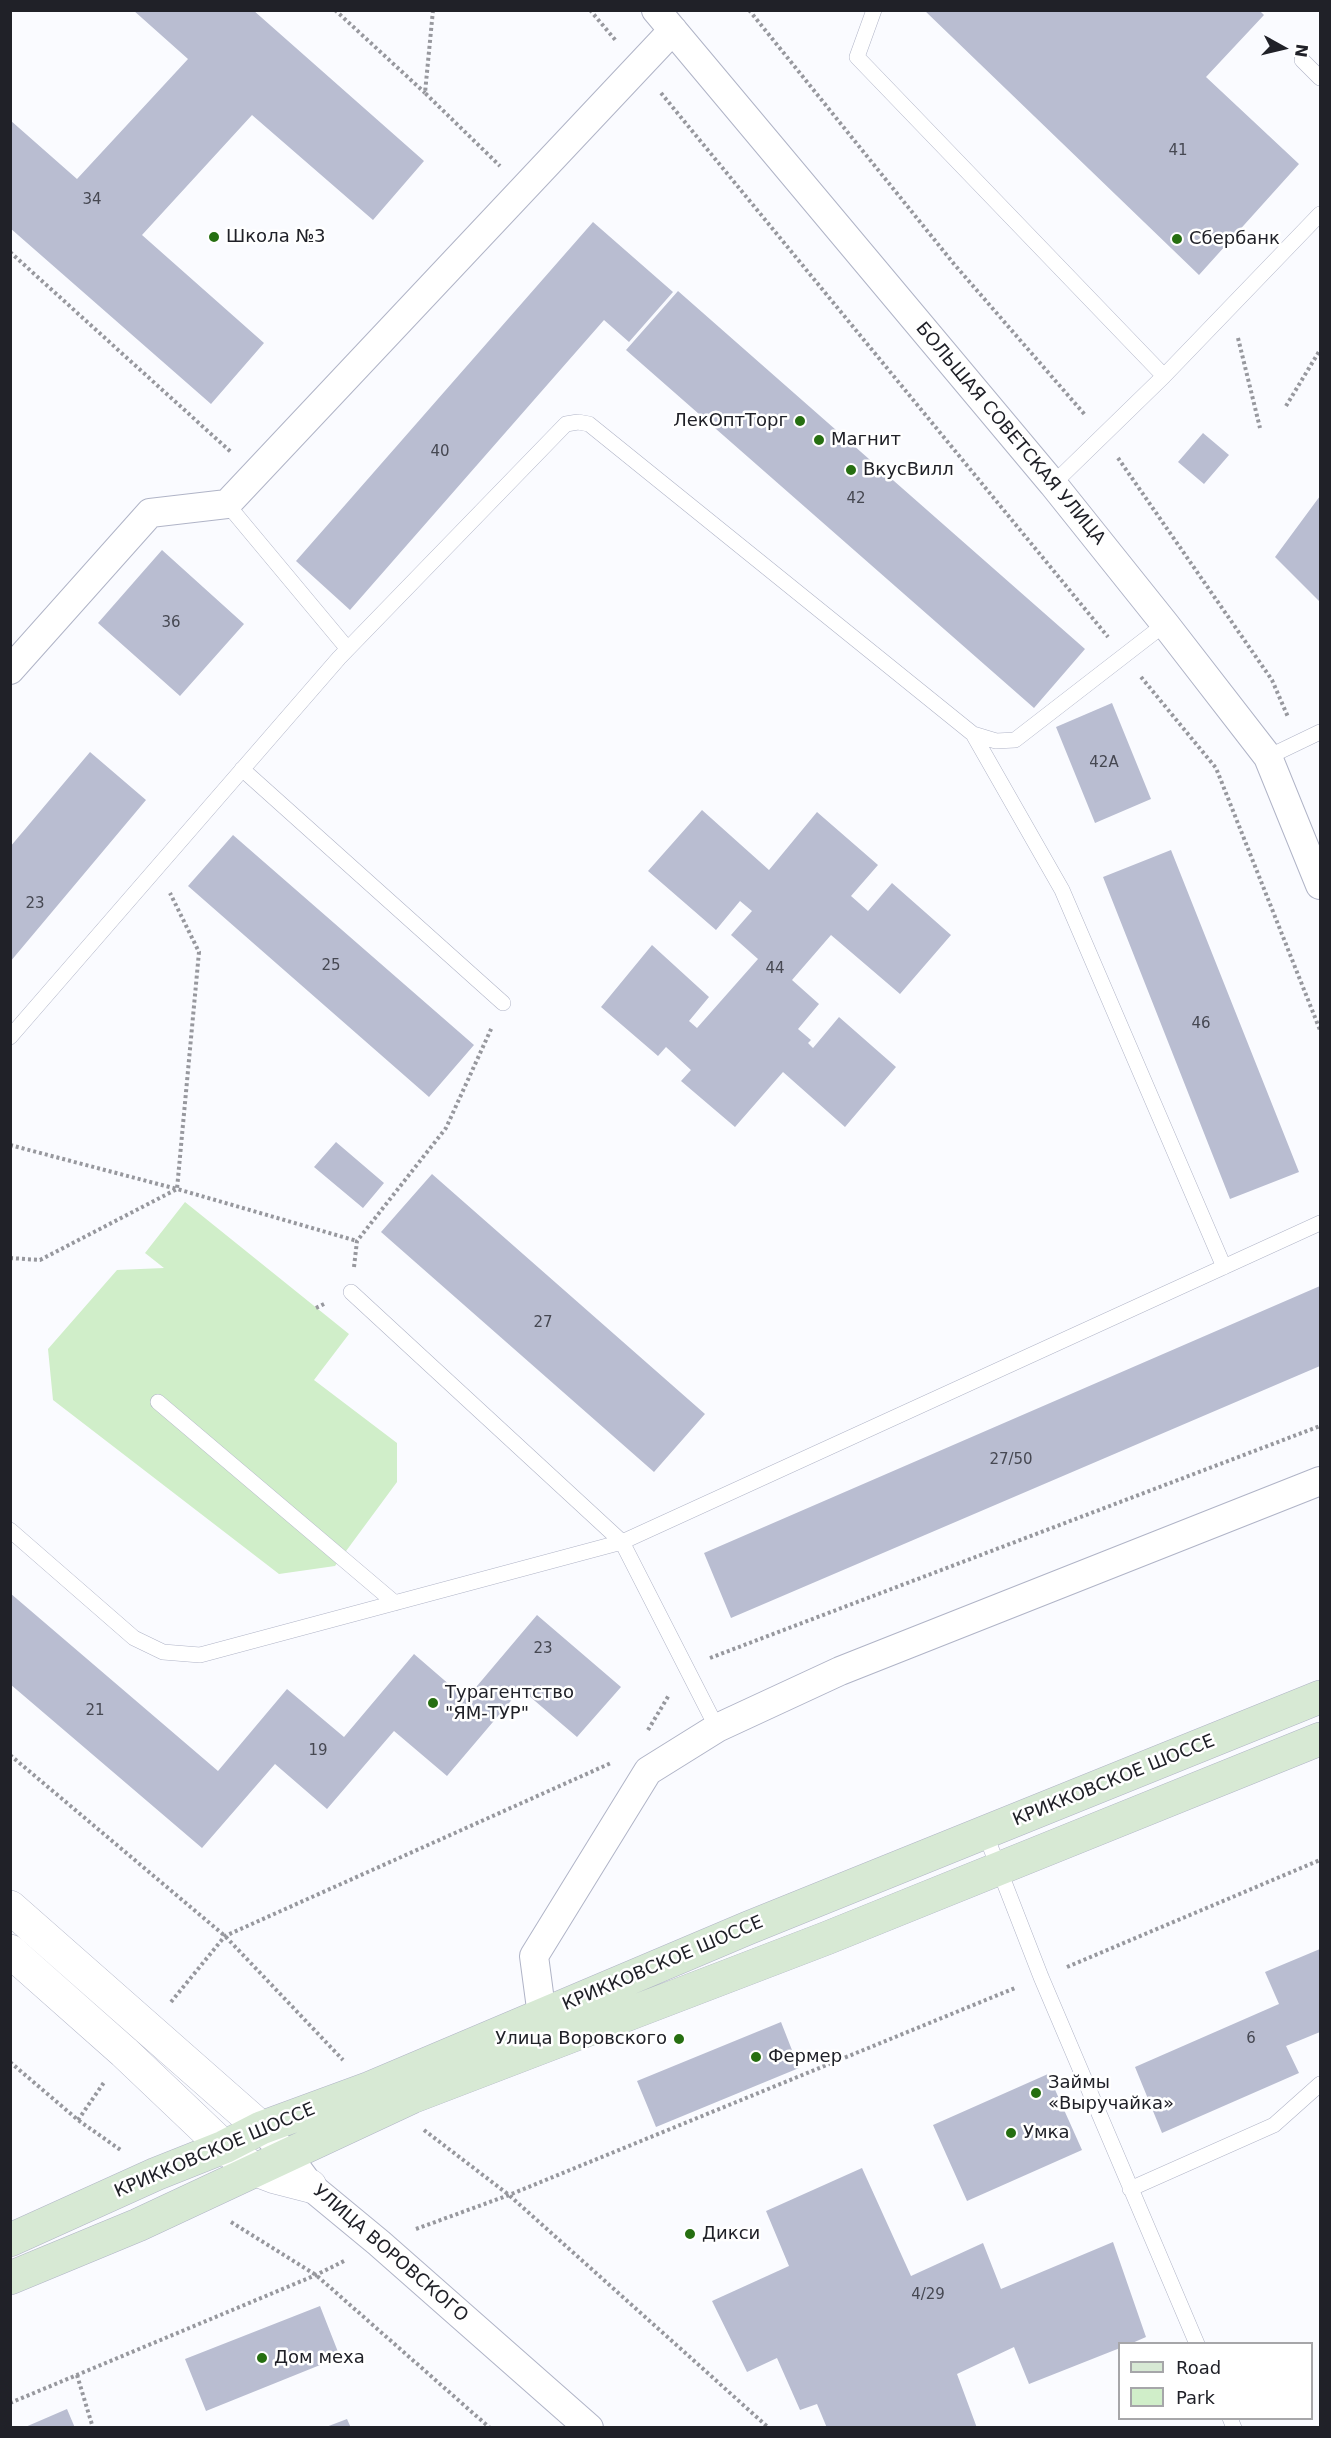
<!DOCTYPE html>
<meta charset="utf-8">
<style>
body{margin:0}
#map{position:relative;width:1331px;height:2438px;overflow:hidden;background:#fafbff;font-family:"DejaVu Sans",sans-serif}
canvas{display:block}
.frame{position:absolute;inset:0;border:12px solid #202128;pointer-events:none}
.legend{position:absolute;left:1118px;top:2342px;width:195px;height:78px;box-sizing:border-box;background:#fff;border:2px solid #a6a6a9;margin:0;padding:8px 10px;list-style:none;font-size:18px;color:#202128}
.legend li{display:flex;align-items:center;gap:12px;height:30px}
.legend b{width:30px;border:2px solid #a6a6a9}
.north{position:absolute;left:1253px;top:18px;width:60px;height:60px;-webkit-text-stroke:4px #fff;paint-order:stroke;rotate:98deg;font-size:16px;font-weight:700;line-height:24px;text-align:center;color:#202128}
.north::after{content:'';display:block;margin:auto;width:21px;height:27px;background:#202128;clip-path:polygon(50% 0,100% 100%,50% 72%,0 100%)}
</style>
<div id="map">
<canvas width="1331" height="2438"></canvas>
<div class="frame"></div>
<ul class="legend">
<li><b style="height:8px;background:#d7e9d4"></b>Road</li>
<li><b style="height:16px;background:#d0eec9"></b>Park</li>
</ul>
<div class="north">N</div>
</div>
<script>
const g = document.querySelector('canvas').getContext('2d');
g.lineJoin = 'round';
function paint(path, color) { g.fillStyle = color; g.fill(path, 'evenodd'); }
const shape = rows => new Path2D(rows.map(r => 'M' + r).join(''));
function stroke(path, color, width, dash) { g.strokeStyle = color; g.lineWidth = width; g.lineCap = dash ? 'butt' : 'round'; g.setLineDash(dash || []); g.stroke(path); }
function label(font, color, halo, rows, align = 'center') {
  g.font = font + ' "DejaVu Sans",sans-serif'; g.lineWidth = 5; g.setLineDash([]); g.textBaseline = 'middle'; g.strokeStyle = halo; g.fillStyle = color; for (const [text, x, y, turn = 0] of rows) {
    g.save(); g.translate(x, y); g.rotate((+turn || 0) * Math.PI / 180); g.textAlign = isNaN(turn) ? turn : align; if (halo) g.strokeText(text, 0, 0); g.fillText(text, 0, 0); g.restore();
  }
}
const green = shape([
 [185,1202,349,1334,314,1380,397,1443,397,1482,335,1566,279,1574,53,1400,48,1349,117,1270,164,1268,145,1253]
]);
const building = shape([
 [133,10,253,10,424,161,373,220,252,115,142,235,264,343,211,404,10,228,10,120,77,179,188,59],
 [924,10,1259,10,1264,15,1206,77,1299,164,1199,275],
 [593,222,673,292,629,342,604,320,350,610,296,561],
 [678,291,1085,649,1034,708,626,350],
 [1203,433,1229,455,1204,484,1178,462],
 [1320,496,1320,602,1275,557],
 [162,550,244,624,180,696,98,623],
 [1112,703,1151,799,1095,823,1056,727],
 [90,752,146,800,10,962,10,847],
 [702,810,769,870,817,812,878,865,851,896,868,911,892,883,951,935,900,994,831,935,792,980,819,1004,798,1029,811,1040,808,1043,813,1048,839,1017,896,1067,845,1127,783,1072,735,1127,681,1081,691,1070,666,1047,658,1056,601,1007,652,945,709,997,689,1021,697,1028,758,959,731,935,752,911,740,901,716,930,648,871],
 [233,835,474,1045,429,1097,188,886],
 [1171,850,1299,1172,1230,1199,1103,877],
 [336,1142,384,1183,363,1208,314,1167],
 [432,1174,705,1414,654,1472,381,1232],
 [1320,1286,1320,1366,731,1618,704,1553],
 [10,1593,218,1771,287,1689,344,1737,414,1654,466,1699,537,1615,621,1687,577,1737,521,1689,447,1776,394,1731,327,1809,275,1764,202,1848,10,1684],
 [1320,1949,1320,2032,1286,2046,1299,2073,1162,2133,1135,2067,1279,2004,1265,1972],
 [781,2022,799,2068,656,2127,637,2081],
 [1048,2074,1082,2150,967,2201,933,2125],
 [862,2168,911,2276,983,2243,1001,2289,1113,2242,1146,2337,1130,2344,1120,2344,1120,2348,1029,2384,1014,2347,957,2374,977,2428,827,2428,817,2404,800,2410,777,2358,747,2372,712,2301,789,2266,766,2211],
 [320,2306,340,2357,206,2411,185,2359],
 [67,2409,75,2428,23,2428],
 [347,2419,351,2428,326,2428,326,2427]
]);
const path = shape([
 [335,10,425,93],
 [433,10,425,93,500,166],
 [590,10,617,42],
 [749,10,954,264,1086,416],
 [661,93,1108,637],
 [10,252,232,453],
 [1238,338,1260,428],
 [1286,406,1320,350],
 [1118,458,1272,680,1288,717],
 [1141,677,1216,768,1320,1030],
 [10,1145,177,1189,199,952,170,893],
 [10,1258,40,1260,177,1189,357,1241],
 [354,1267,357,1241,446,1128,492,1027],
 [316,1308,326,1303],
 [710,1658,1320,1426],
 [648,1730,669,1695],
 [10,1755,225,1936,343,2060],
 [1067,1967,1320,1860],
 [171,2002,225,1936,611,1763],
 [10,2062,78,2120,122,2151],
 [78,2120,105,2081],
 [424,2130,509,2195,769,2428],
 [231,2222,316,2275,490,2428],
 [416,2229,509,2195,1015,1988],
 [77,2375,93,2428],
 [10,2403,316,2275,346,2260]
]);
const service = shape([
 [874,10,857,57,1164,376],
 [1302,60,1320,78],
 [1053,484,1164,376,1320,214],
 [227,504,347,648],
 [973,734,1062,890,1224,1267],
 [1268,757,1320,732],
 [242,769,503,1003],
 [10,1037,339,658,566,424,578,422,589,424,973,734,996,741,1015,740,1165,624],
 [351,1292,622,1542,1320,1223],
 [158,1402,395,1603],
 [10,1530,134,1638,163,1652,200,1655,622,1542,717,1728],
 [985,1833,1041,1977,1197,2344],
 [1130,2189,1274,2125,1320,2084],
 [1230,2418,1234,2428]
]);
const minor = shape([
 [656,10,1053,484,1165,624,1268,757,1320,885],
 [10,670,150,513,227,504,673,30],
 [542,2016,534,1956,648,1771,717,1728,840,1671,1320,1481],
 [261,2128,287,2155,310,2186,379,2243,589,2428]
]);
const tertiary = shape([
 [10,1907,261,2128],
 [10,1951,124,2052,224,2147,254,2169,275,2177,310,2186]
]);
const secondary = shape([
 [10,2240,156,2174,224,2147,261,2128,370,2088,748,1928,1320,1697],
 [10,2278,138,2225,412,2097,827,1938,1320,1739]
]);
const markers = [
 [214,237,6,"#266f11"],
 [1177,239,6,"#266f11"],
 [800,421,6,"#266f11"],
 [819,440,6,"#266f11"],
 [851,470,6,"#266f11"],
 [433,1703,6,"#266f11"],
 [679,2039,6,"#266f11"],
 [756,2057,6,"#266f11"],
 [1036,2093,6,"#266f11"],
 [1011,2133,6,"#266f11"],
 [690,2234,6,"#266f11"],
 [262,2358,6,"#266f11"]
];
const numberNames = [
 ["41",1178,151],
 ["34",92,200],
 ["40",440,452],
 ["42",856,499],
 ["36",171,623],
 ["42А",1104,763],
 ["23",35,904],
 ["25",331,966],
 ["44",775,969],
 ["46",1201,1024],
 ["27",543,1323],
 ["27/50",1011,1460],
 ["23",543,1649],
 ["21",95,1711],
 ["19",318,1751],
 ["6",1251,2039],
 ["4/29",928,2295]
];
const poiNames = [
 ["Школа №3",226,237],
 ["Сбербанк",1189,239],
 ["ЛекОптТорг",788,421,"right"],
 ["Магнит",831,440],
 ["ВкусВилл",863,470],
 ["Турагентство",445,1693],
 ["\"ЯМ-ТУР\"",445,1714],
 ["Улица Воровского",667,2039,"right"],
 ["Фермер",768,2057],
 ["Займы",1048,2083],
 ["«Выручайка»",1048,2104],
 ["Умка",1023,2133],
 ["Дикси",702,2234],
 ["Дом меха",274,2358]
];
const streetNames = [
 ["БОЛЬШАЯ СОВЕТСКАЯ УЛИЦА",1010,434,50],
 ["КРИККОВСКОЕ ШОССЕ",1114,1781,-22],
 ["КРИККОВСКОЕ ШОССЕ",663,1964,-23],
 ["КРИККОВСКОЕ ШОССЕ",215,2151,-23],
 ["УЛИЦА ВОРОВСКОГО",390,2254,41]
];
paint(green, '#d0eec9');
paint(building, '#b9bdd1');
stroke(service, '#b0b4c7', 16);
stroke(minor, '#b0b4c7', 30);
stroke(tertiary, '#b0b4c7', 34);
stroke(secondary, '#b0b4c7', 34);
stroke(path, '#97989e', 4, [3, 3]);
stroke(service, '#fff', 15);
stroke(minor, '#fff', 28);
stroke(tertiary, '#fff', 33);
stroke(secondary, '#d7e9d4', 33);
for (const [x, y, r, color] of markers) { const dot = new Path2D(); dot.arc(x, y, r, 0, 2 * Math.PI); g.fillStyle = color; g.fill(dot); stroke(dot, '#fff', 2); }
label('15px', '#464852', null, numberNames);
label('18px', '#202128', '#fff', poiNames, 'left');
label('18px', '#202128', '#fff', streetNames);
</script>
